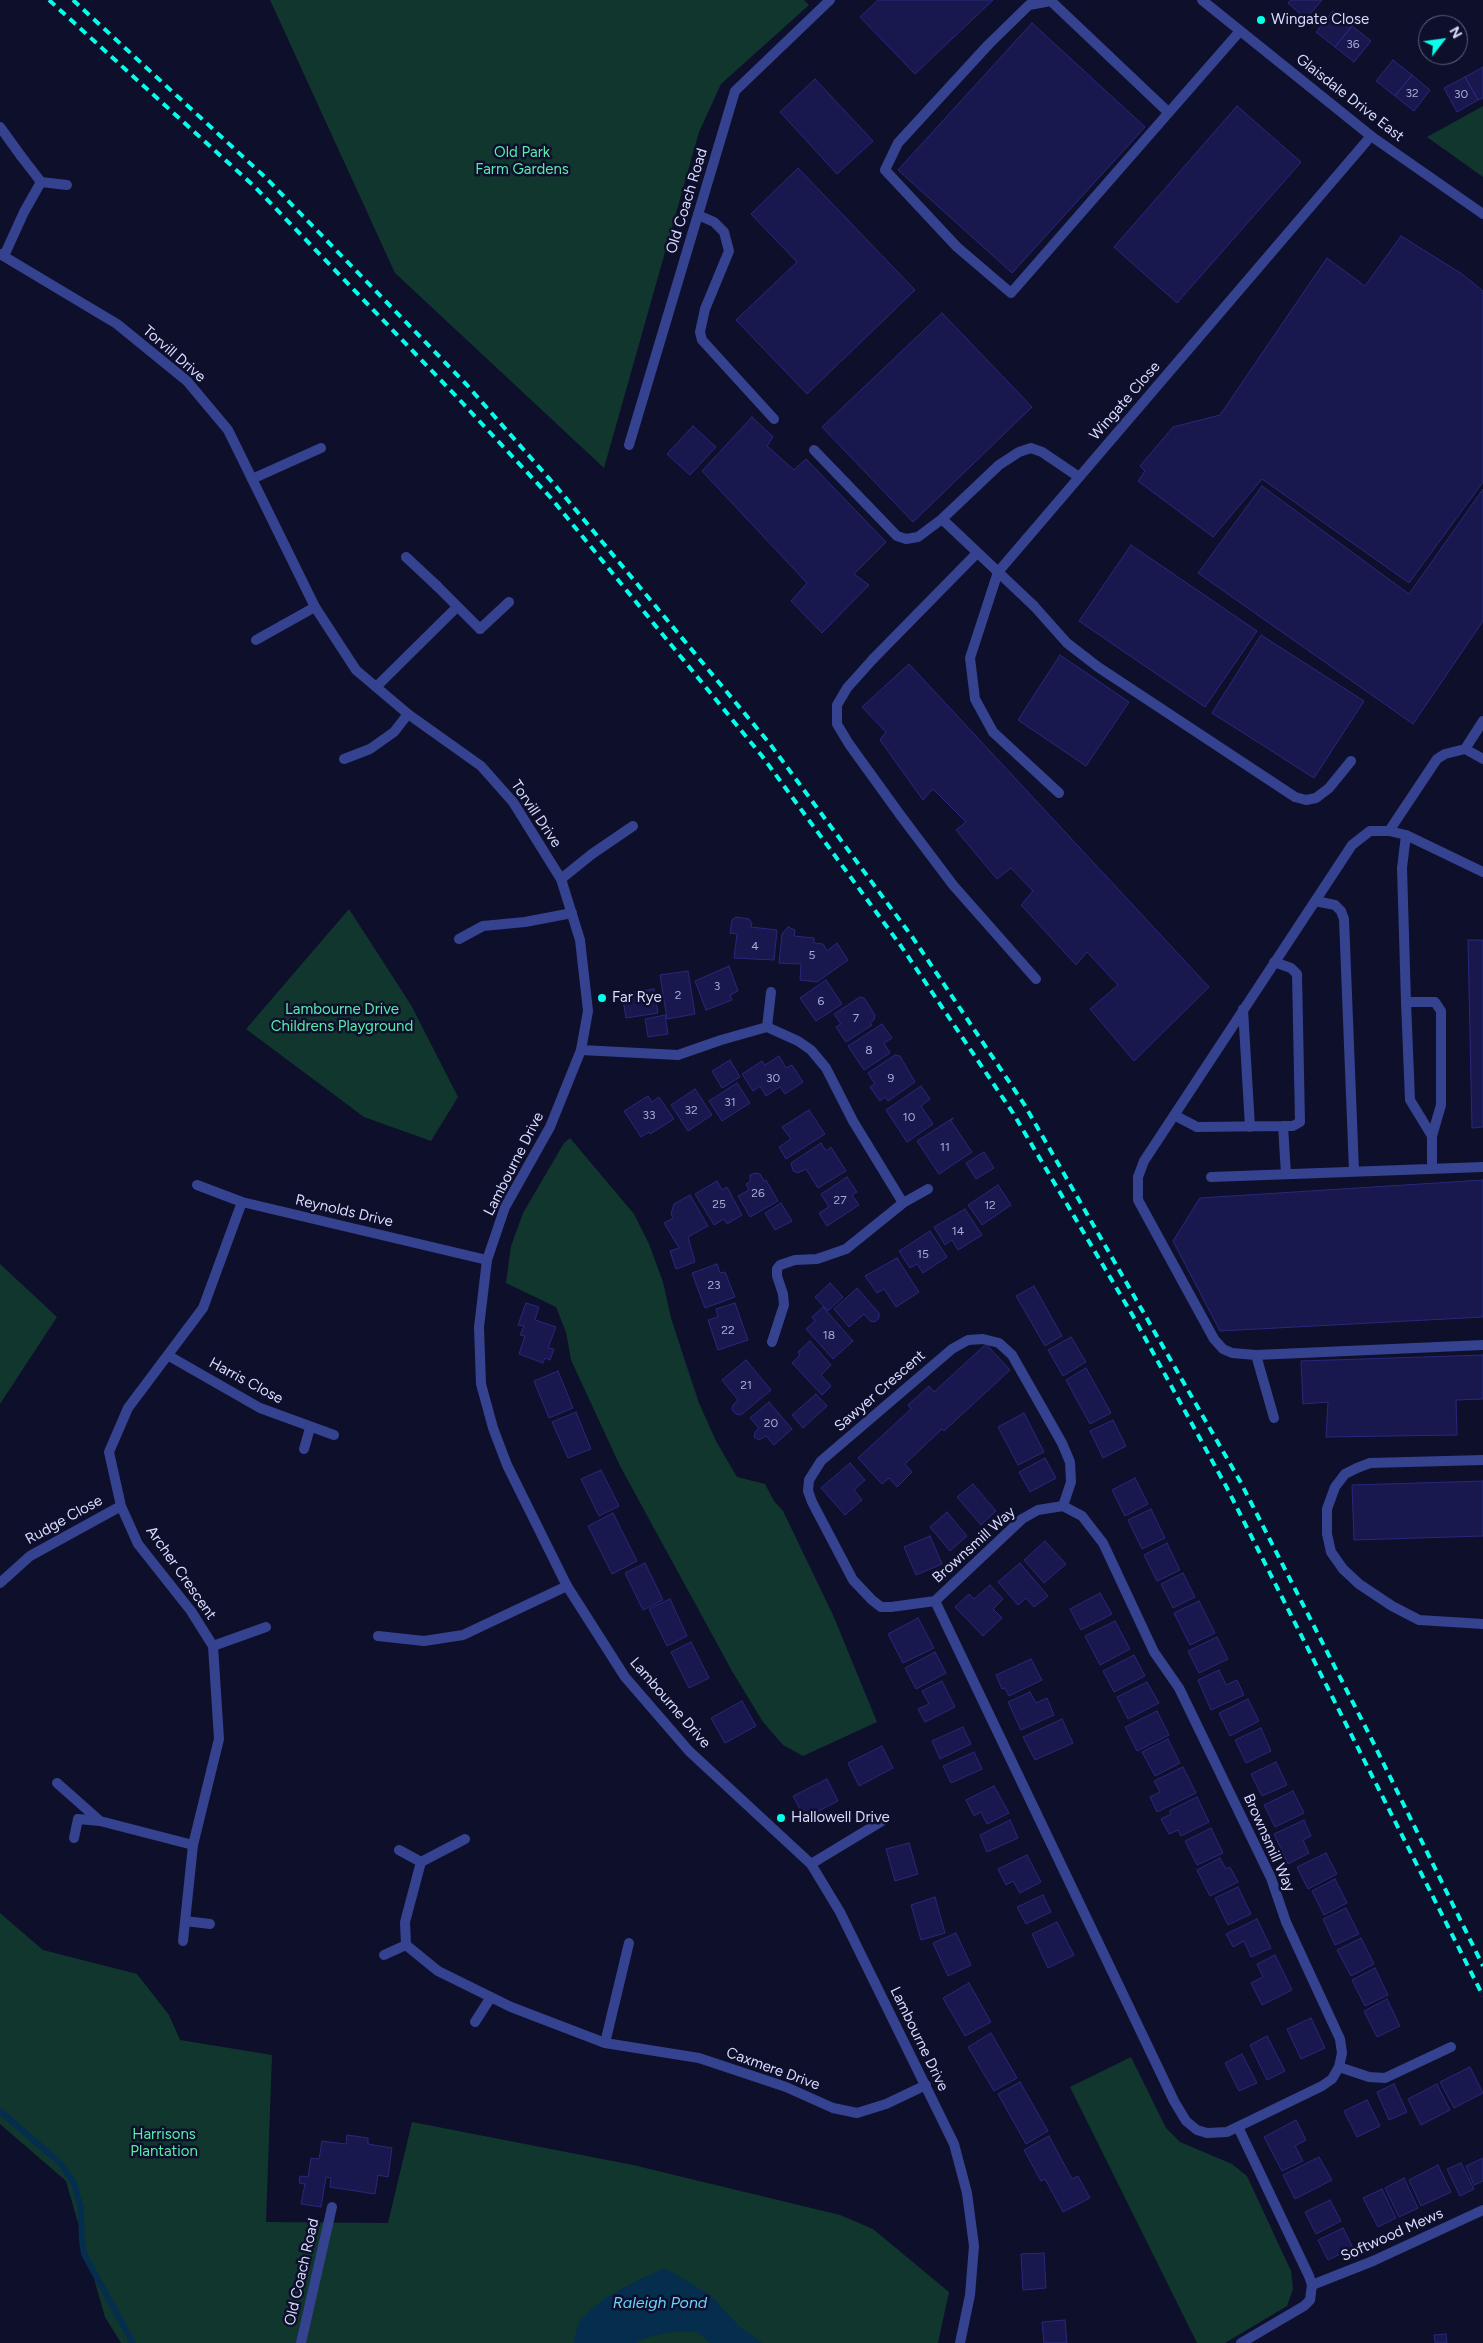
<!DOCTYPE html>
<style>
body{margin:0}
#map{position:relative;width:1483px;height:2343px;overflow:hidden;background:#0e0f2b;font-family:Figtree,sans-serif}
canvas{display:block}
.north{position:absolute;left:1418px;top:15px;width:50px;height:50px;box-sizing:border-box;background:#0e0f2b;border:1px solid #5f6180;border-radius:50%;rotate:60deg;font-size:14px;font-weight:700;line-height:20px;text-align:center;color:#d8dbff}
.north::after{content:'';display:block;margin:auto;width:18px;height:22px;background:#04ffea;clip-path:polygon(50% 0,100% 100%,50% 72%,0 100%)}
</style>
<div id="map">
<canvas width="1483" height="2343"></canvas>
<div class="north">N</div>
</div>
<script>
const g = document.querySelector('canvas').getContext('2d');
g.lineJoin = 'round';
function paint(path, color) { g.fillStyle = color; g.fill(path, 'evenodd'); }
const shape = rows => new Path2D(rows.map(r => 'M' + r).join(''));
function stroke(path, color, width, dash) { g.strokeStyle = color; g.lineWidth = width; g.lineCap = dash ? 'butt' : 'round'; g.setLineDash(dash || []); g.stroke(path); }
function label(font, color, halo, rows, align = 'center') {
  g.font = font + ' Figtree,sans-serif'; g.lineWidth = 5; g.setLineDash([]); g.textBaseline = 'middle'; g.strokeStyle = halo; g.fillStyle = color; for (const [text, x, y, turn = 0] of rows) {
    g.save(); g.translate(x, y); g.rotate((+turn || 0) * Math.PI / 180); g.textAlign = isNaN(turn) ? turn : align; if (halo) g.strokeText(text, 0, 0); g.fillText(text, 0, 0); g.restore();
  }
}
const green = shape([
 [270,0,804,0,809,5,721,84,699,132,604,468,395,273],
 [1483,106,1483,177,1427,137],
 [349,909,411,1005,458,1097,431,1141,364,1117,246,1029],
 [570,1138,634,1214,649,1244,663,1282,671,1318,685,1361,699,1403,716,1441,737,1477,765,1484,774,1501,783,1511,833,1615,877,1722,803,1756,783,1745,763,1722,732,1671,620,1466,571,1360,566,1332,556,1307,506,1283,511,1246,523,1213,564,1143],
 [0,1264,57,1317,0,1404],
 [0,1913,43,1950,137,1974,169,2015,180,2040,272,2055,266,2222,388,2223,412,2122,633,2165,840,2215,873,2229,949,2292,938,2343,121,2343,105,2317,66,2181,0,2124],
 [1131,2057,1166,2128,1180,2142,1232,2164,1247,2176,1291,2271,1293,2289,1287,2306,1225,2343,1197,2343,1070,2087]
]);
const water = shape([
 [665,2268,710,2295,739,2326,762,2343,710,2343,697,2332,670,2332,645,2338,636,2343,573,2343,580,2319,605,2298,636,2281]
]);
const stream = shape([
 [0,2111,60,2163,74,2183,81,2208,82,2241,84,2254,133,2343]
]);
const building = shape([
 [878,0,993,0,915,74,860,17,878,0],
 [1291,0,1322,0,1306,19,1288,3,1291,0],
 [1333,11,1352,26,1335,47,1316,32,1333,11],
 [1032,23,1145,127,1012,273,898,170,1032,23],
 [1352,26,1371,41,1354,62,1335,47,1352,26],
 [1393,60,1412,75,1395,96,1376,81,1393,60],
 [1483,67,1483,98,1478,100,1465,77,1483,67],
 [1412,75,1430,90,1414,111,1395,96,1412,75],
 [1465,77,1478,100,1457,112,1444,88,1465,77],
 [815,79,873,141,837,174,780,112,815,79],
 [1237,106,1301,162,1177,303,1114,247,1237,106],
 [798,168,915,290,807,394,736,320,797,262,751,214,798,168],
 [1401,236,1462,274,1483,291,1483,482,1409,583,1262,479,1213,537,1138,481,1145,471,1140,466,1173,427,1220,415,1327,258,1365,286,1401,236],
 [942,313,1032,407,913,522,822,427,942,313],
 [752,417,773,437,767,446,794,470,806,459,886,542,854,574,869,585,822,633,791,601,807,583,702,471,752,417],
 [693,426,716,447,690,475,667,454,693,426],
 [1262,486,1409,594,1483,489,1483,621,1413,724,1198,573,1262,486],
 [1131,545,1257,631,1205,707,1079,621,1131,545],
 [1261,635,1364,701,1314,778,1212,713,1261,635],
 [1060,655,1129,702,1086,766,1018,720,1060,655],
 [909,664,1209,987,1134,1061,1090,1009,1118,985,1087,952,1076,965,1021,905,1033,891,1011,868,997,879,956,830,966,822,933,789,923,800,880,740,886,732,862,707,909,664],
 [736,917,749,919,752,923,751,927,777,930,774,960,734,958,737,934,730,933,732,920,736,917],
 [788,927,795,930,794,936,814,938,814,943,823,944,827,951,837,943,848,960,817,982,800,980,801,964,779,963,782,934,788,927],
 [1468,940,1483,940,1483,1127,1472,1128,1468,940],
 [729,966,738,991,730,995,732,1000,706,1010,695,981,729,966],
 [688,971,695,1014,667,1019,660,975,688,971],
 [826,980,842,1004,816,1021,800,998,826,980],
 [654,989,658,1013,626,1018,622,994,654,989],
 [860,997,864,998,875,1015,874,1020,870,1023,872,1025,846,1042,836,1027,841,1024,834,1014,860,997],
 [665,1015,668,1034,648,1037,645,1019,665,1015],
 [882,1024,892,1038,884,1043,890,1053,864,1070,848,1046,882,1024],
 [895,1055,900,1056,915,1082,888,1101,885,1097,880,1101,870,1087,875,1084,868,1073,895,1055],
 [779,1056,786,1068,792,1065,803,1082,785,1094,780,1087,766,1096,760,1086,753,1091,742,1074,762,1061,765,1065,779,1056],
 [730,1060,740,1077,722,1088,712,1071,730,1060],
 [737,1083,750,1103,722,1121,709,1101,737,1083],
 [921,1086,930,1099,921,1106,933,1124,907,1142,886,1110,921,1086],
 [695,1089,712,1115,688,1131,671,1105,695,1089],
 [648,1096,652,1102,659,1097,674,1119,650,1134,649,1132,641,1137,624,1111,648,1096],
 [809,1110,825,1134,786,1159,779,1147,791,1139,782,1127,809,1110],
 [953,1118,951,1121,972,1152,939,1174,917,1141,953,1118],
 [821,1143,826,1151,831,1147,846,1171,818,1188,806,1169,798,1173,793,1171,791,1163,821,1143],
 [984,1152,994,1168,976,1179,966,1163,984,1152],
 [755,1173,760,1174,764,1181,766,1180,778,1201,750,1217,738,1196,749,1190,746,1184,750,1182,750,1175,755,1173],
 [847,1177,857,1192,852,1195,859,1205,827,1226,819,1213,829,1207,821,1194,847,1177],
 [1483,1180,1483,1317,1220,1331,1173,1241,1200,1198,1483,1180],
 [717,1181,722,1190,727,1187,742,1215,727,1224,724,1219,714,1225,695,1194,717,1181],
 [998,1185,1011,1205,982,1225,968,1205,998,1185],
 [690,1195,708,1226,688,1237,695,1262,676,1269,670,1251,679,1248,664,1223,673,1218,671,1214,674,1204,690,1195],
 [781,1203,792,1221,775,1230,765,1213,781,1203],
 [965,1209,982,1235,958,1250,952,1240,945,1245,934,1227,965,1209],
 [930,1231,947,1257,923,1273,917,1264,910,1268,899,1251,930,1231],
 [897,1258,919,1292,896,1307,884,1289,877,1293,865,1276,897,1258],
 [717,1264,720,1273,725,1272,735,1297,705,1308,692,1273,717,1264],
 [830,1283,843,1297,828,1311,815,1297,830,1283],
 [1034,1286,1062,1336,1045,1346,1016,1296,1034,1286],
 [857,1288,879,1313,879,1318,875,1322,870,1321,864,1314,849,1327,834,1309,857,1288],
 [526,1303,539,1307,535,1320,556,1327,548,1348,554,1349,550,1360,545,1358,543,1363,519,1354,525,1336,520,1335,524,1326,518,1325,526,1303],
 [735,1303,748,1340,718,1350,708,1320,718,1317,716,1309,735,1303],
 [823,1307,853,1341,833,1359,806,1329,815,1321,812,1317,823,1307],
 [1071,1337,1086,1362,1063,1376,1048,1350,1071,1337],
 [810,1341,831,1365,821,1375,831,1386,822,1395,792,1363,800,1355,798,1352,810,1341],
 [986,1344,1010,1370,944,1431,942,1429,905,1464,912,1472,897,1487,889,1478,882,1484,858,1458,911,1409,908,1405,929,1386,934,1392,986,1344],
 [1483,1355,1483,1399,1456,1400,1457,1435,1326,1437,1328,1402,1303,1404,1301,1361,1483,1355],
 [746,1360,771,1390,741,1415,736,1414,732,1410,733,1405,738,1400,722,1380,746,1360],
 [1086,1368,1111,1413,1090,1424,1066,1380,1086,1368],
 [558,1371,573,1408,549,1418,534,1381,558,1371],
 [816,1394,827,1406,803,1428,792,1415,816,1394],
 [769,1402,792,1429,774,1445,766,1436,759,1440,754,1437,755,1432,759,1428,750,1418,769,1402],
 [576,1412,591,1449,568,1458,552,1422,576,1412],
 [1024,1413,1044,1452,1018,1465,998,1427,1024,1413],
 [1113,1420,1126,1446,1103,1458,1090,1431,1113,1420],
 [1045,1458,1056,1478,1030,1492,1019,1472,1045,1458],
 [850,1463,865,1480,854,1490,862,1500,845,1515,821,1488,850,1463],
 [601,1470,619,1506,599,1516,581,1479,601,1470],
 [1135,1478,1148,1504,1125,1516,1112,1490,1135,1478],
 [1483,1481,1483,1536,1354,1540,1352,1485,1483,1481],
 [973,1484,996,1511,981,1525,957,1497,973,1484],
 [1151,1509,1165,1538,1142,1549,1128,1520,1151,1509],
 [947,1512,967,1536,950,1551,930,1527,947,1512],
 [613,1513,637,1561,612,1574,588,1526,613,1513],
 [930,1536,942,1564,916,1575,904,1547,930,1536],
 [1045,1541,1066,1564,1044,1583,1024,1560,1045,1541],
 [1167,1543,1180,1570,1157,1581,1144,1555,1167,1543],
 [645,1563,663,1600,643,1610,625,1573,645,1563],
 [1020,1563,1048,1596,1034,1607,1026,1598,1018,1605,998,1582,1020,1563],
 [1183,1573,1195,1597,1173,1608,1161,1584,1183,1573],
 [990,1585,1003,1599,993,1609,1002,1618,983,1636,955,1607,969,1594,974,1599,990,1585],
 [1100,1593,1112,1614,1081,1630,1070,1609,1100,1593],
 [670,1599,687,1636,667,1646,649,1609,670,1599],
 [1199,1601,1215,1633,1190,1645,1174,1613,1199,1601],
 [918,1618,934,1648,903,1663,888,1634,918,1618],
 [1115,1621,1130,1649,1100,1665,1085,1636,1115,1621],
 [1217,1637,1228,1659,1199,1673,1188,1651,1217,1637],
 [691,1642,709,1678,689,1688,671,1652,691,1642],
 [935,1652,946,1673,916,1689,905,1668,935,1652],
 [1134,1655,1145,1676,1114,1692,1103,1671,1134,1655],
 [1031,1659,1042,1680,1009,1696,1005,1688,1002,1689,996,1675,1031,1659],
 [1219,1670,1226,1685,1237,1680,1244,1695,1211,1710,1198,1680,1219,1670],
 [942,1681,955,1707,925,1722,918,1709,929,1704,922,1691,942,1681],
 [1147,1682,1159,1703,1128,1719,1117,1697,1147,1682],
 [1030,1692,1036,1703,1047,1698,1054,1715,1021,1730,1008,1702,1030,1692],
 [1248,1699,1259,1721,1230,1736,1219,1713,1248,1699],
 [742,1701,756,1726,725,1743,711,1718,742,1701],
 [1157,1711,1169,1735,1137,1751,1125,1727,1157,1711],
 [1062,1719,1073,1743,1035,1760,1023,1737,1062,1719],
 [963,1727,971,1744,940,1759,932,1741,963,1727],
 [1261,1728,1271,1751,1246,1763,1235,1740,1261,1728],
 [1168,1739,1180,1763,1155,1776,1142,1752,1168,1739],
 [882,1746,893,1768,859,1786,848,1763,882,1746],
 [974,1752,982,1769,951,1783,943,1766,974,1752],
 [1276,1762,1287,1785,1262,1796,1251,1774,1276,1762],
 [1183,1767,1196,1793,1157,1812,1150,1797,1160,1792,1154,1781,1183,1767],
 [827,1779,838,1801,805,1818,793,1796,827,1779],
 [994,1786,1009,1813,987,1824,981,1812,974,1816,966,1800,994,1786],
 [1293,1791,1304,1813,1275,1827,1264,1805,1293,1791],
 [1197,1797,1209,1822,1181,1836,1178,1830,1169,1834,1161,1819,1171,1814,1169,1811,1197,1797],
 [1010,1820,1018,1838,987,1852,980,1835,1010,1820],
 [1304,1820,1311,1836,1303,1840,1309,1853,1288,1864,1274,1834,1304,1820],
 [1211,1828,1223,1853,1197,1865,1185,1841,1211,1828],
 [909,1843,918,1874,895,1881,886,1849,909,1843],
 [1326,1853,1337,1874,1308,1889,1297,1867,1326,1853],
 [1027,1855,1041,1882,1020,1893,1013,1881,1006,1885,998,1869,1027,1855],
 [1220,1858,1226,1869,1230,1867,1238,1882,1210,1896,1197,1870,1220,1858],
 [1335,1879,1347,1903,1324,1915,1312,1891,1335,1879],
 [1238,1887,1251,1914,1228,1925,1215,1898,1238,1887],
 [1043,1895,1051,1912,1026,1924,1017,1907,1043,1895],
 [935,1897,945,1933,921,1940,911,1905,935,1897],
 [1346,1908,1359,1934,1335,1945,1323,1919,1346,1908],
 [1257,1919,1271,1948,1251,1957,1244,1941,1233,1947,1226,1934,1257,1919],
 [1057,1922,1074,1955,1048,1968,1032,1934,1057,1922],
 [956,1933,971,1965,948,1976,933,1943,956,1933],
 [1361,1938,1374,1964,1351,1976,1337,1950,1361,1938],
 [1275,1955,1292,1990,1262,2005,1251,1983,1263,1977,1257,1964,1275,1955],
 [1375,1968,1388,1995,1365,2006,1352,1980,1375,1968],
 [969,1983,991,2022,965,2036,943,1998,969,1983],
 [1387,1999,1400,2026,1377,2037,1364,2011,1387,1999],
 [1311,2018,1325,2048,1301,2059,1287,2029,1311,2018],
 [991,2033,1017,2078,994,2091,968,2047,991,2033],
 [1267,2036,1285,2071,1267,2080,1250,2045,1267,2036],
 [1242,2054,1257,2083,1239,2091,1225,2063,1242,2054],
 [1470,2067,1483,2093,1454,2108,1440,2082,1470,2067],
 [1020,2082,1048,2131,1026,2144,998,2094,1020,2082],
 [1394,2084,1407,2112,1389,2120,1377,2092,1394,2084],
 [1437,2084,1450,2110,1421,2125,1408,2099,1437,2084],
 [1367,2100,1380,2126,1357,2137,1344,2111,1367,2100],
 [1296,2120,1306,2140,1295,2146,1303,2161,1282,2171,1264,2137,1296,2120],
 [347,2135,368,2138,368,2144,392,2148,388,2177,378,2175,375,2194,330,2187,331,2178,326,2177,321,2207,301,2204,305,2184,299,2183,300,2176,308,2177,311,2158,319,2159,322,2141,346,2144,347,2135],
 [1049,2136,1072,2179,1078,2176,1090,2198,1063,2212,1045,2179,1041,2181,1024,2150,1049,2136],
 [1319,2157,1332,2180,1295,2199,1283,2175,1319,2157],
 [1483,2158,1483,2181,1474,2185,1466,2166,1483,2158],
 [1461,2163,1474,2189,1460,2196,1447,2169,1461,2163],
 [1438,2165,1451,2192,1421,2206,1409,2180,1438,2165],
 [1404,2178,1418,2208,1399,2217,1385,2188,1404,2178],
 [1382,2189,1396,2218,1378,2227,1363,2198,1382,2189],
 [1330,2200,1341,2221,1316,2234,1305,2212,1330,2200],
 [1343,2228,1353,2248,1328,2260,1318,2240,1343,2228],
 [1044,2253,1046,2288,1023,2290,1021,2254,1044,2253],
 [1065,2320,1067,2343,1044,2343,1042,2322,1065,2320],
 [1446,2334,1447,2343,1435,2343,1434,2335,1446,2334]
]);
const service = shape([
 [1052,0,1051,1,1168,112],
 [1051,1,1029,5,989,44,898,143,885,170,957,247,1011,293,1240,31],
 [0,127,21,156],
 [698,215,714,222,724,232,729,251,705,309,700,332,702,340,774,419],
 [814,450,897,536,906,539,918,537,942,519,999,465,1019,452,1031,448,1042,452,1079,477],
 [252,479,321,448],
 [942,519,960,536],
 [406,557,437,586],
 [998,572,970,658,975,699,993,732,1059,793],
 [1034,606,1067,643,1098,667,1295,797,1306,800,1316,798,1329,788,1351,761],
 [480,629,509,602],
 [873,659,847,688,837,705,837,724,849,744,901,816,953,885,1036,979],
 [1465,749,1483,759],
 [344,759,370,749,394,732,408,714],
 [1389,831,1437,759,1445,754,1465,749,1483,721],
 [1406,835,1389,831,1370,831,1352,845,1144,1161,1138,1177,1138,1200,1214,1339,1223,1349,1232,1353,1256,1355,1483,1345],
 [1315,901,1335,905,1341,911,1344,919,1354,1171],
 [459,939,483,926,525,922,572,913],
 [1406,1002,1410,1100,1432,1136],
 [1243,1009,1250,1127],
 [1174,1115,1197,1127,1283,1126,1293,1126,1300,1122,1297,974,1291,968,1274,962],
 [1283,1126,1286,1174],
 [1432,1169,1432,1136,1441,1105,1441,1011,1435,1002,1406,1002,1402,868,1406,835,1483,872],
 [1211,1177,1483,1167],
 [1256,1355,1274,1418],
 [1483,1460,1370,1463,1357,1468,1345,1474,1335,1487,1327,1509,1327,1534,1331,1552,1343,1569,1359,1584,1392,1606,1419,1620,1483,1624]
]);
const minor = shape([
 [21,156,41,182,67,185],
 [4,256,24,212,41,182],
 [629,445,735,91,830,0],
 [960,536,1034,606],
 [998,572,1371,136],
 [437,586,480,629],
 [256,640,315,607],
 [873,659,977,553],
 [376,687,457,607],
 [561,879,592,854,633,826],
 [767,1027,771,992],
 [581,1050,678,1055,721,1040,767,1027,798,1041,811,1050,826,1068,853,1121,903,1203,846,1249,817,1259,795,1260,780,1265,777,1269,777,1276,783,1294,784,1305,772,1342],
 [197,1185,242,1202,487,1260],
 [903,1203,928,1189],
 [169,1356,260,1408,334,1435],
 [304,1449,310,1428],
 [1063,1506,1082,1516,1103,1543,1154,1652,1179,1688,1271,1878,1286,1922,1340,2039,1342,2053,1339,2067,1332,2079,1322,2086,1227,2132,1207,2133,1197,2130,1186,2121,1174,2101,935,1601,1022,1519,1038,1510,1063,1506],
 [0,1583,30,1556,121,1506],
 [935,1601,891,1607,881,1607,872,1600,853,1580,812,1502,808,1491,809,1480,821,1461,952,1349,968,1340,983,1339,999,1343,1012,1355,1062,1443,1070,1462,1071,1482,1063,1506],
 [378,1636,424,1641,463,1635,567,1586],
 [213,1646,266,1627],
 [57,1783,100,1821,193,1845],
 [74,1838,78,1819,100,1821],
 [399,1850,421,1862,465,1839],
 [421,1862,405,1922,406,1945,438,1971,511,2007,605,2043,699,2058,786,2087,833,2108,857,2113,886,2104,926,2085],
 [811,1864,882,1821],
 [185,1921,210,1924],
 [183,1941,193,1845,219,1739,213,1646,191,1611,138,1544,121,1506,109,1452,128,1408,203,1308,242,1202],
 [384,1955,406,1945],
 [475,2022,491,1997],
 [605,2043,629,1943],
 [1339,2067,1369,2077,1385,2078,1451,2047],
 [1238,2127,1309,2276,1312,2285,1310,2300,1304,2306,1241,2343],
 [1312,2285,1373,2261,1483,2210],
 [301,2343,332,2207]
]);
const tertiary = shape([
 [1202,0,1371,136,1483,214],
 [0,254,117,324,187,381,228,430,315,607,356,670,408,714,481,766,513,802,561,879,580,940,588,1011,581,1050,550,1127,505,1207,487,1260,479,1327,481,1384,493,1428,507,1465,567,1586,625,1677,689,1751,811,1864,840,1912,954,2144,967,2193,974,2246,970,2295,960,2343]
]);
const rail = shape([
 [49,0,255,187,456,396,551,498,762,756,901,946,1013,1113,1133,1316,1227,1488,1483,1996],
 [73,0,266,178,466,384,560,491,770,744,913,938,1024,1104,1240,1481,1370,1736,1483,1966]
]);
const markers = [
 [1261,20,5,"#04ffea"],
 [602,998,5,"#04ffea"],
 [781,1818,5,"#04ffea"]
];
const numberNames = [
 ["36",1353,44],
 ["32",1412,93],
 ["30",1461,94],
 ["4",755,946],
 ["5",812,955],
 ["3",717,986],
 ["2",678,995],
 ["6",821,1001],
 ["7",856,1018],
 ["8",869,1050],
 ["30",773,1078],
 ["9",891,1078],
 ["31",730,1102],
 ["32",691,1110],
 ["33",649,1115],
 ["10",909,1117],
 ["11",945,1147],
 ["26",758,1193],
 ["27",840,1200],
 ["25",719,1204],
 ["12",990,1205],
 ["14",958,1231],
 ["15",923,1254],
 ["23",714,1285],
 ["22",728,1330],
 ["18",829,1335],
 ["21",746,1385],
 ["20",771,1423]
];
const poiNames = [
 ["Wingate Close",1271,20],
 ["Far Rye",612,998],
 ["Hallowell Drive",791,1818]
];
const streetNames = [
 ["Glaisdale Drive East",1350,98,38],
 ["Old Coach Road",687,201,-73],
 ["Torvill Drive",174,354,41],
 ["Wingate Close",1125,401,-49],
 ["Torvill Drive",536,814,56],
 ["Lambourne Drive",514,1164,-63],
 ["Reynolds Drive",344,1211,13],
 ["Harris Close",246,1381,28],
 ["Sawyer Crescent",880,1391,-41],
 ["Rudge Close",64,1520,-29],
 ["Brownsmill Way",974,1545,-42],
 ["Archer Crescent",181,1573,55],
 ["Lambourne Drive",670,1703,49],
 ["Brownsmill Way",1269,1843,66],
 ["Lambourne Drive",919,2039,64],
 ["Caxmere Drive",773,2069,20],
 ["Softwood Mews",1392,2235,-24],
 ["Old Coach Road",302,2272,-77]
];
const parkNames = [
 ["Old Park",522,153],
 ["Farm Gardens",522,170],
 ["Lambourne Drive",342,1010],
 ["Childrens Playground",342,1027],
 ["Harrisons",164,2135],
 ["Plantation",164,2152]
];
const waterNames = [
 ["Raleigh Pond",660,2303]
];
paint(green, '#10362e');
paint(water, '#052d4d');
stroke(stream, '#052d4d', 6);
paint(building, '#19184e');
stroke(building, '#29287c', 1);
stroke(service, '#35428f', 10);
stroke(minor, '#35428f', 10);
stroke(tertiary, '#35428f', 10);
stroke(rail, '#04ffea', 4, [8, 6]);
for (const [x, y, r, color] of markers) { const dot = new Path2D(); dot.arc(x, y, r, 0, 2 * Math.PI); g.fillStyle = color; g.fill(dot); stroke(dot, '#0e0f2b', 2); }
label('12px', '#a8aad3', null, numberNames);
label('15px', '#d8dbff', '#0e0f2b', poiNames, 'left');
label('15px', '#d8dbff', '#0e0f2b', streetNames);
label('15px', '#58ebab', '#0e0f2b', parkNames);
label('italic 16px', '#66d5ff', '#0e0f2b', waterNames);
</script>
